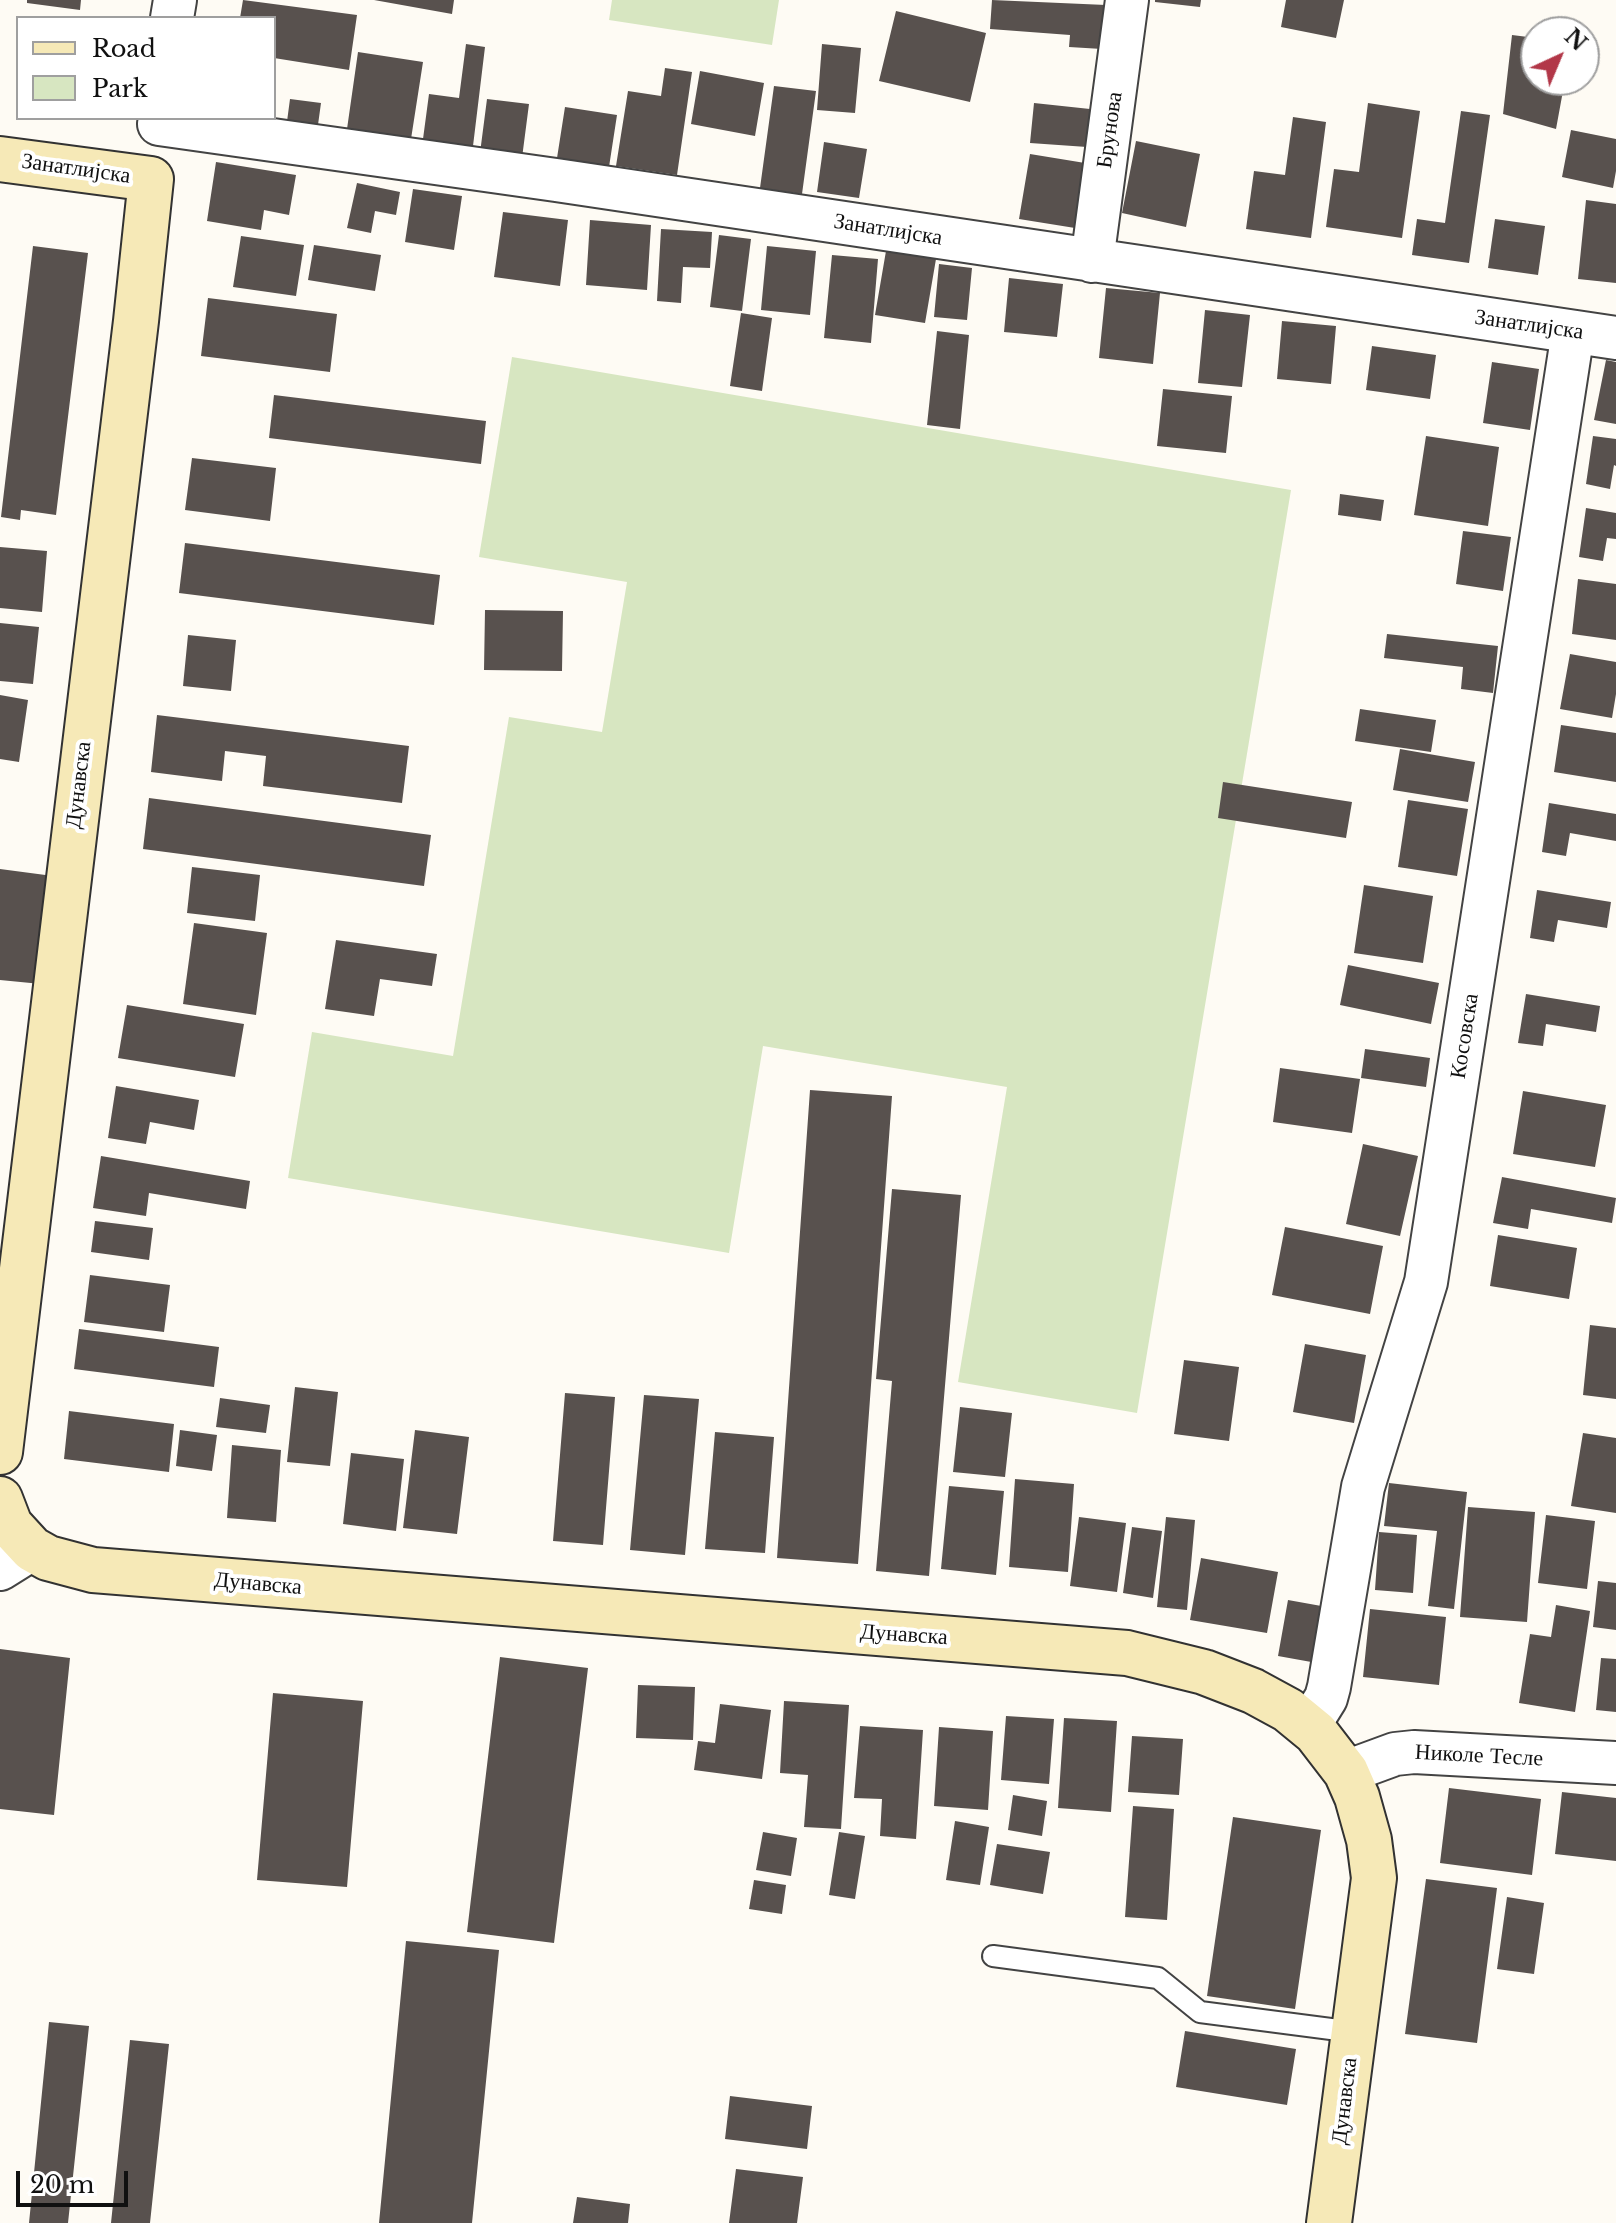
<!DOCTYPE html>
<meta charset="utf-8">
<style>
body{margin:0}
#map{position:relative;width:1616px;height:2223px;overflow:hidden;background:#fefbf4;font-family:"Libre Baskerville",serif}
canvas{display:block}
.legend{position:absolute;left:16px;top:16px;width:260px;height:104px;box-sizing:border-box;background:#fff;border:2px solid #9f9f9f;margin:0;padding:10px 14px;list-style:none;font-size:24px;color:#101010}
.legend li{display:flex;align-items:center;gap:16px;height:40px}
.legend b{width:40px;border:2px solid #9f9f9f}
.north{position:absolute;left:1520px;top:16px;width:80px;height:80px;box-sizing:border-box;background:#fff;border:2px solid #9f9f9f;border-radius:50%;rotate:44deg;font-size:22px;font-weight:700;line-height:32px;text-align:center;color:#101010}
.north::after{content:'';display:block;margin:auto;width:28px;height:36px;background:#b23748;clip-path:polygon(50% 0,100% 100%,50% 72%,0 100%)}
.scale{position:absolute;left:16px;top:2171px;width:112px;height:36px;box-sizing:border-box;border:4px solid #101010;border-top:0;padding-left:10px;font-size:24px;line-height:28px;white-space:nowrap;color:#101010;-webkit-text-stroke:6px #fff;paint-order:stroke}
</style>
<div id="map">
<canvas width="1616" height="2223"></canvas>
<ul class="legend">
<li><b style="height:10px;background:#f6e9b7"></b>Road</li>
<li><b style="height:22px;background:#d7e6c1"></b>Park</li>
</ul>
<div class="north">N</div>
<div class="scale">20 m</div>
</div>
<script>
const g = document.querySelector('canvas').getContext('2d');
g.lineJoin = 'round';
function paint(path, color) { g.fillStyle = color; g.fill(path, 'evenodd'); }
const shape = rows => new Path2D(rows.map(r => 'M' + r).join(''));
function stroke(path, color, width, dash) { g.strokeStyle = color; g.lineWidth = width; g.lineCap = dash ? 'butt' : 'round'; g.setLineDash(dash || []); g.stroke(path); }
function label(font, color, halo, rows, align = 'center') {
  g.font = font + ' "Libre Baskerville",serif'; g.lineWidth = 8; g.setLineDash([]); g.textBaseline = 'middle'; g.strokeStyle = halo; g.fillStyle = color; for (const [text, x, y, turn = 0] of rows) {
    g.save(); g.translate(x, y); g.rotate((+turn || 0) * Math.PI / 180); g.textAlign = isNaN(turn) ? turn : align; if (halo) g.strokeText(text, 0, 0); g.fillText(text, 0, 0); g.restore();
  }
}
const green = shape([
 [612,0,779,0,772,45,609,20],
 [512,357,1291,490,1137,1413,958,1382,1007,1087,763,1046,729,1253,288,1178,312,1032,453,1056,509,717,602,732,627,582,479,557]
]);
const building = shape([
 [27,0,81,0,80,10,27,3],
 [243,0,357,15,349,70,274,58,274,18,240,18],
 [374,0,454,0,452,14],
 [992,0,1106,5,1102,49,1069,47,1070,35,990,29],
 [1155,0,1201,0,1200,7,1155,2],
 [1286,0,1344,0,1336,38,1281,27],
 [896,11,986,33,970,102,879,81],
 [1512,35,1536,38,1536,80,1565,80,1556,129,1503,114],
 [466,44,485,47,473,146,423,139,429,94,459,98],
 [822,44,861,48,855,113,817,110],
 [358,52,423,62,411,139,347,129],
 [665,68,692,72,677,175,616,166,628,91,661,96],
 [700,71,764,83,755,136,691,124],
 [774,86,816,91,802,194,760,188],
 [290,99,321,103,317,132,286,129],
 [487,99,529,104,522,158,480,153],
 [1034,103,1090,109,1087,147,1030,143],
 [1368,103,1420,111,1402,238,1326,227,1334,169,1359,172],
 [565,107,617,115,609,167,557,158],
 [1461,111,1490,115,1469,263,1412,255,1417,219,1445,223],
 [1293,117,1326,122,1311,238,1246,229,1254,171,1285,175],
 [1571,130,1616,139,1616,171,1613,188,1562,177],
 [1136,141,1200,154,1186,227,1122,213],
 [824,142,867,149,859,198,817,192],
 [1030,154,1085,163,1075,228,1019,219],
 [216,162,296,175,289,215,264,210,261,230,207,221],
 [357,183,400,192,396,215,375,211,371,233,347,228],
 [413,189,462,196,454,250,405,242],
 [1586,200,1616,204,1616,283,1578,279],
 [503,212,568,220,560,286,494,277],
 [1495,219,1545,226,1538,275,1488,268],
 [590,220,651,225,647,290,586,285],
 [661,229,712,232,710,268,683,267,681,303,657,301],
 [719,235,751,239,742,311,710,307],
 [241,236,304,245,296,296,233,287],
 [314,245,381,255,375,291,308,280],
 [33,246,88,253,56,515,21,510,20,520,1,517],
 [767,246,816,251,810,315,761,310],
 [886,251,936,259,925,323,875,315],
 [832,255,878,259,871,343,824,338],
 [939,264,972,268,967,320,934,317],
 [1009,278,1063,284,1057,337,1004,332],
 [1106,288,1160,293,1153,364,1099,358],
 [208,298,337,314,330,372,201,356],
 [1205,310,1250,315,1242,387,1198,383],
 [741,313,772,318,762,391,730,386],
 [1282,321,1336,326,1331,384,1277,379],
 [937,331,969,335,960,429,927,425],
 [1372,346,1436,355,1430,399,1366,390],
 [1606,360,1616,362,1616,424,1594,420],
 [1492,362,1539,369,1530,430,1483,423],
 [1163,389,1232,396,1226,453,1157,446],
 [274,395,486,421,481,464,269,438],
 [1426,436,1499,447,1488,526,1414,515],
 [1593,436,1616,439,1616,466,1614,465,1610,489,1586,484],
 [192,458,276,468,270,521,185,510],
 [1340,494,1384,500,1381,521,1338,515],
 [1586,508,1616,513,1616,539,1607,538,1603,561,1579,557],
 [1463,531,1511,537,1503,591,1456,584],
 [185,543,440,575,434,625,179,593],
 [0,547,47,551,42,612,0,608],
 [1578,579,1616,584,1616,640,1572,634],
 [485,610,563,611,562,671,484,670],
 [0,623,39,627,33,684,0,681],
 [1387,634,1498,646,1493,693,1461,689,1463,667,1384,658],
 [188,635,236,640,231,691,183,686],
 [1570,654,1616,662,1616,694,1612,718,1560,709],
 [0,695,28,700,19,762,0,759],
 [1360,709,1436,720,1431,752,1355,741],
 [157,715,409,746,402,803,263,786,266,756,225,751,222,781,151,772],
 [1561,725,1616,733,1616,782,1554,772],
 [1400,749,1475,762,1468,802,1393,790],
 [1223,782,1352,802,1346,838,1218,818],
 [149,798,431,835,424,886,143,849],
 [1408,800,1468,809,1457,876,1398,867],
 [1549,803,1616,814,1616,841,1570,833,1566,856,1542,852],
 [192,867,260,875,255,921,187,913],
 [0,869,53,876,41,984,0,980],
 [1364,885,1433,896,1423,963,1354,953],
 [1537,890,1611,902,1607,928,1558,920,1554,942,1530,938],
 [194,923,267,933,256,1015,183,1004],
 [336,940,437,954,432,986,380,979,374,1016,325,1009],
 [1348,965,1439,983,1431,1024,1340,1005],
 [1526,994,1600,1006,1596,1032,1546,1024,1543,1046,1518,1043],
 [127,1005,244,1024,235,1077,118,1058],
 [1365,1049,1430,1058,1426,1087,1361,1078],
 [1280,1068,1360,1079,1352,1133,1273,1122],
 [116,1086,199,1100,194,1130,150,1122,146,1144,108,1138],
 [810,1090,892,1096,858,1564,777,1558],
 [1523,1091,1606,1105,1595,1167,1513,1154],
 [1363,1144,1418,1156,1400,1236,1346,1224],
 [101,1156,250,1181,246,1209,149,1193,146,1216,93,1208],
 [1502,1177,1616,1198,1612,1223,1531,1209,1528,1229,1493,1223],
 [892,1189,961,1195,929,1576,876,1571,892,1381,876,1379],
 [95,1221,153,1228,149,1260,91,1252],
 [1285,1227,1383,1246,1370,1314,1272,1295],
 [1498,1235,1577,1248,1569,1299,1490,1286],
 [90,1275,170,1285,164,1332,84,1322],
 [1590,1325,1616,1328,1616,1399,1583,1395],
 [79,1329,219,1347,214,1387,74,1369],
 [1305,1344,1366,1355,1354,1423,1293,1412],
 [1184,1360,1239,1367,1229,1441,1174,1434],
 [295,1387,338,1392,330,1466,287,1462],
 [565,1393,615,1397,603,1545,553,1541],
 [644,1395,699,1399,685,1555,630,1550],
 [220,1398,270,1405,266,1433,216,1427],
 [960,1407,1012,1413,1005,1477,953,1472],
 [69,1411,174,1424,169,1472,64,1459],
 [180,1430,217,1435,212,1471,176,1466],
 [415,1430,469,1437,457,1534,403,1528],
 [715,1432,774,1437,765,1553,705,1549],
 [1583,1433,1616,1438,1616,1513,1571,1506],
 [232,1445,281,1450,276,1522,227,1518],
 [351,1453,404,1459,396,1531,343,1524],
 [1015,1479,1074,1484,1068,1572,1009,1567],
 [1389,1483,1467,1492,1454,1609,1428,1606,1437,1531,1384,1526],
 [949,1486,1004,1491,996,1575,941,1569],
 [1468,1507,1535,1512,1527,1622,1460,1617],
 [1546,1515,1595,1521,1587,1589,1538,1583],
 [1079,1517,1126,1523,1117,1592,1070,1586],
 [1166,1517,1195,1520,1187,1610,1157,1607],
 [1132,1527,1162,1531,1153,1598,1123,1593],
 [1379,1532,1417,1535,1413,1593,1375,1590],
 [1201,1558,1278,1572,1267,1633,1190,1620],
 [1598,1581,1616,1583,1616,1630,1593,1627],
 [1288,1600,1338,1609,1328,1665,1278,1656],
 [1556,1605,1590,1611,1575,1712,1519,1703,1530,1634,1551,1637],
 [1370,1609,1446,1617,1439,1685,1363,1677],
 [0,1649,70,1658,54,1815,0,1809],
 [500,1657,588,1668,554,1943,467,1932],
 [1601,1658,1616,1659,1616,1712,1596,1710],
 [638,1685,695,1687,693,1740,636,1738],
 [273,1693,363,1701,347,1887,257,1880],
 [784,1701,849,1705,841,1829,804,1827,808,1775,780,1773],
 [720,1704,771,1710,762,1779,694,1770,698,1741,715,1743],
 [1006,1716,1054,1719,1049,1784,1001,1780],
 [1064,1718,1117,1721,1111,1812,1058,1808],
 [860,1726,923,1730,916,1839,880,1836,882,1799,854,1798],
 [939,1727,993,1731,988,1810,934,1806],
 [1132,1736,1183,1739,1179,1795,1128,1792],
 [1449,1788,1541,1799,1532,1875,1440,1863],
 [1562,1792,1616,1798,1616,1861,1555,1854],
 [1013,1795,1047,1801,1042,1836,1008,1830],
 [1133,1806,1174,1809,1167,1920,1125,1917],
 [1233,1817,1321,1830,1295,2009,1207,1996],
 [955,1821,989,1827,980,1885,946,1880],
 [763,1832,797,1838,791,1876,756,1870],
 [839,1832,865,1836,855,1899,829,1895],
 [997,1844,1050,1852,1043,1894,990,1885],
 [1426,1879,1497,1888,1477,2043,1405,2034],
 [754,1880,786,1885,782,1914,749,1909],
 [1507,1897,1544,1903,1534,1974,1497,1969],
 [406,1941,499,1950,472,2223,379,2223],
 [49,2022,89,2026,68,2223,29,2223],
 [1185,2031,1296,2049,1287,2105,1176,2087],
 [130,2040,169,2044,150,2223,111,2223],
 [730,2096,812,2106,807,2149,725,2139],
 [736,2169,803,2177,797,2223,729,2223],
 [577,2197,630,2204,628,2223,573,2223]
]);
const service = shape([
 [993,1956,1158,1978,1200,2012,1354,2032]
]);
const minor = shape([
 [172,18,175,0],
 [159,124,556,180,1616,338],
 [1092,261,1127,0],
 [0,1569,32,1549],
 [1308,1727,1326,1698,1329,1687,1363,1487,1426,1282,1573,332],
 [1346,1772,1395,1754,1414,1752,1616,1763]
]);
const secondary = shape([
 [0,159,151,179,136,321,0,1452],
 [0,1499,10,1525,32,1549,48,1558,93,1570,1127,1653,1204,1672,1253,1691,1288,1710,1316,1733,1346,1772,1357,1797,1369,1840,1374,1878,1329,2223]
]);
const streetNames = [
 ["Брунова",1110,130,-82],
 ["Занатлијска",76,169,8],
 ["Занатлијска",888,230,9],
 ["Занатлијска",1529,325,8],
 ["Дунавска",79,785,-83],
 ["Косовска",1465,1036,-81],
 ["Дунавска",258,1584,5],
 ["Дунавска",904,1635,4],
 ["Николе Тесле",1479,1756,3],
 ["Дунавска",1345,2101,-83]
];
paint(green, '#d7e6c1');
paint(building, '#58514e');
stroke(service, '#434343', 24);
stroke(minor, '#434343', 46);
stroke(secondary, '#323232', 48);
stroke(service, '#fff', 20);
stroke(minor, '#fff', 42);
stroke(secondary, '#f6e9b7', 44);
label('22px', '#101010', '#fff', streetNames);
</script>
